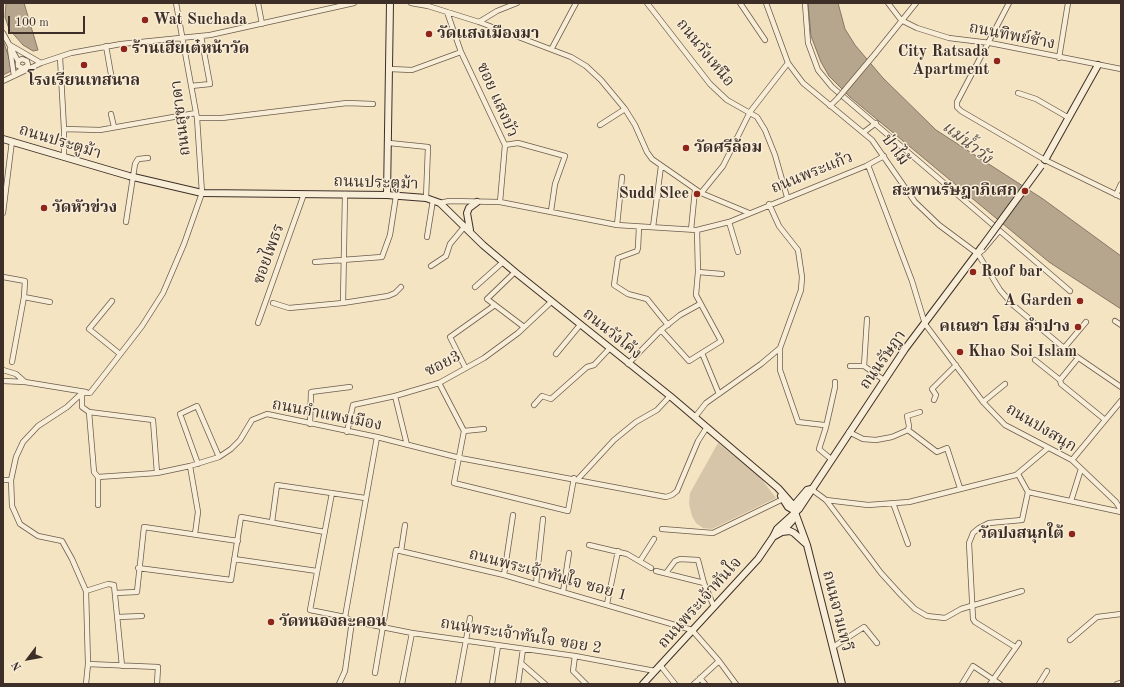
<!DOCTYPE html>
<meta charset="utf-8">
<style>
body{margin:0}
#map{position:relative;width:1124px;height:687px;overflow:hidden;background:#f5e4c2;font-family:"Old Standard TT",serif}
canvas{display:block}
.frame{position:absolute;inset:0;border:4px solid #3d2f28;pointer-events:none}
.north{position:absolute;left:8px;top:639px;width:40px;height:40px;-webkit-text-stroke:3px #f8edd7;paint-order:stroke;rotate:238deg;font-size:11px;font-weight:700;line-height:16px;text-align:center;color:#3d2f28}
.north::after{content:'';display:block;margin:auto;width:14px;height:18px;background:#3d2f28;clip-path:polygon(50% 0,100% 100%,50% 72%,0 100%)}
.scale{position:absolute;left:8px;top:16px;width:77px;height:18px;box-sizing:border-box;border:2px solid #3d2f28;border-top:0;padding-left:5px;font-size:12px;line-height:14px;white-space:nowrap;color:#3d2f28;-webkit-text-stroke:3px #f8edd7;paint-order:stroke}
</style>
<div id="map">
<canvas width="1124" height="687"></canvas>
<div class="frame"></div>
<div class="north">N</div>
<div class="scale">100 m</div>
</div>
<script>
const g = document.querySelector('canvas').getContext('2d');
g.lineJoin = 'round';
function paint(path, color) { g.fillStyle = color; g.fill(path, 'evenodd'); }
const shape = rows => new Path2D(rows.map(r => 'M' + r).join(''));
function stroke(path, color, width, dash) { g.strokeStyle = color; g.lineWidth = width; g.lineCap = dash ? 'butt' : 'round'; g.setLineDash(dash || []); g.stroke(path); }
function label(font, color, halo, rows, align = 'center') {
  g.font = font + ' "Old Standard TT","Noto Serif Thai",serif'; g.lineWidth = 3; g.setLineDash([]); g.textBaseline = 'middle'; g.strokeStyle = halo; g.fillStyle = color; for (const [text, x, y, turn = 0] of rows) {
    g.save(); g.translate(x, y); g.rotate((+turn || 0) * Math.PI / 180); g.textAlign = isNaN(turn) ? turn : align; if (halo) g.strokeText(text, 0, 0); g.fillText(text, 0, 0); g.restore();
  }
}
const green = shape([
 [718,443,760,477,776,498,712,529,703,528,696,523,692,516,689,504,690,493]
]);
const water = shape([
 [6,3,24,3,38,50,33,51,23,45,9,29,5,17,6,3],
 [808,3,838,3,845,29,855,45,883,78,936,130,1043,199,1121,256,1121,309,1049,262,850,97,829,76,821,62,811,36,808,3],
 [3,40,13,70,3,75,3,40]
]);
const street = shape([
 [258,3,262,24],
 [411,3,428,6,479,22,571,57,586,66,601,80,625,109,635,125,647,152,652,159,701,193,749,213],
 [647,3,710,84,727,100,757,117,765,130,775,155,787,197],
 [740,3,765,40],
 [766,3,788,63,803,83,872,140,915,202,939,225,978,254,1000,290,1013,305,1064,348,1121,387],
 [805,3,808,43,818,70,832,87,1070,291],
 [888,3,901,20,917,28,949,38,990,43,1121,69],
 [1009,3,957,102,957,107,961,111,1045,160,1121,197],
 [447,12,461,52,505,145,500,202],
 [479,22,497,11,517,3],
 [3,33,18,61],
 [10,45,41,63],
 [106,46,112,80],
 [552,48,576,3],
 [10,49,14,76],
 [875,54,916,3],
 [60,57,64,129,64,157],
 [1059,58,1068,3],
 [390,69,412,70,461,52],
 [18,72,28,65,27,61,22,59,18,61,18,66,23,68],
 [3,81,41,63,71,53,121,44,210,35,354,3],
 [191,86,210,84,201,36],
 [1018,93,1036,99,1069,118],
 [830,106,838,98],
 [111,114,114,127],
 [197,118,222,118,347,103,373,104],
 [600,125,625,109],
 [64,129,100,130,196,113],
 [864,132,876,123],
 [389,143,428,147,426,198],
 [505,145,518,143,565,156,555,184,551,211],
 [868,165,912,281,925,324,983,402,1005,425,1072,460,1116,502,1121,510],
 [701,193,723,166,750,112,788,63],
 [1116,195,1121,184],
 [440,203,449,201,500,202,617,225,697,230,729,222,866,166,884,156],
 [769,204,779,226,798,250,802,277,801,290,780,348,780,370,798,422,824,425,826,427,819,449,831,459],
 [3,213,12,141],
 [126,222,135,164,138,159,148,158],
 [729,222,738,252],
 [617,225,622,177],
 [639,227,638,248,637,251,618,258,614,285,628,294,647,299,668,325],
 [653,227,661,166],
 [691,230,695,190],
 [427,237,433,200],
 [978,254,983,250,999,231],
 [315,262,382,257,390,235,396,196],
 [431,266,446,256,450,244,465,226],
 [515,272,487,299,524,327],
 [698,272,722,274],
 [3,277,25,281,24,297,12,362],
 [475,287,503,262],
 [24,297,50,302],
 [112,301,89,329,120,354],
 [273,303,289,308,343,303,388,296,395,293,401,287],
 [343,303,345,194],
 [1115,321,1121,325],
 [258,323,304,194],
 [661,330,689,361,721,341,696,295,698,272,697,230],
 [1064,348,1086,322],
 [702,353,719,394],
 [556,354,580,325],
 [1035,360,1060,380,1061,384,1104,419],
 [628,364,661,330,680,315,700,304],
 [850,366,864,366,884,380],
 [864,366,867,319],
 [465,367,450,337,495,305],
 [3,370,16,374,25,382,86,392],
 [1060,380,1078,358],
 [3,381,25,382],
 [439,383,464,431,454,483,568,511,574,478],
 [82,393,82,407,89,412,94,472,98,477,157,473,190,466,219,457,231,449,240,440,252,420,267,414,377,437,460,458,666,497,672,495,677,491,698,441,707,427],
 [82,393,90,393,108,370,142,326,163,293,184,244,202,193,197,118,176,3],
 [82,393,67,407,38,426,23,442,16,457,11,480,12,506,20,524,38,536,62,541,72,559,86,591,88,664,158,667,157,684],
 [395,396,407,445],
 [934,400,936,395,932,389,956,365],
 [983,402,1005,384],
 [534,405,542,396,551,399,587,367,594,365,609,349],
 [89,412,153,420,157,473],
 [695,417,706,403,761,364,780,348],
 [310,424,311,392,350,387],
 [826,427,835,387,835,382],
 [908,430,909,426,907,416,920,412],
 [464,431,484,429],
 [347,432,353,405,395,396,439,383,484,358,518,333,551,302],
 [849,432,863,439,876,440,892,437,908,430,937,452,947,448,960,488],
 [1072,460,1121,401],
 [198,464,180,414,197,406,219,457],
 [190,466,198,512,195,534],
 [1018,474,1028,492],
 [98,477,98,505],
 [578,479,614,440,636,422,657,410,670,396],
 [3,480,11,480],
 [811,489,826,500,881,573,901,595,915,609,927,616,945,618,961,609,1022,591],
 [1028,492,1121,512],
 [332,493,310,610,345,617,352,621,412,633,575,656,655,671],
 [826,500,868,505,909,502,1016,475,1048,448],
 [1071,501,1081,469],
 [893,503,908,544],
 [272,522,277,485,365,498],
 [662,529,713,533,783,499],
 [589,545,627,554,651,568],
 [401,551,405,525],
 [234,559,317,571],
 [640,561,654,539],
 [138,568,231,580,241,517,325,532],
 [656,571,704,583],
 [666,573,675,561,680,559,698,560,704,583,714,607],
 [504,575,513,515],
 [536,584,543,519],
 [86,591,108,584,114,585,122,666],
 [563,592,569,553],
 [115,593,137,592,144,527,238,541],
 [607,604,618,551],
 [118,617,142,616],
 [345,617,377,437],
 [1070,640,1097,617,1121,614],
 [833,647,864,627,877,643],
 [1015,647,975,622,973,619,969,543,973,533,979,528,989,523,1022,520,1028,492],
 [575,656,573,671,586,684],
 [522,664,545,684],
 [660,665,675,684],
 [375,673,396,550,504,575,692,630,719,661,736,684],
 [700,678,705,684],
 [86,684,88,664],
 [339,684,345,671,352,621],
 [402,684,412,633],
 [458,684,470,618],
 [492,684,498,646],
 [518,684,523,649],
 [694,684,719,661],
 [962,684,973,666,1000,684],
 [990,684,1019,643],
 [1039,684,1047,671],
 [1117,684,1121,683]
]);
const secondary = shape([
 [3,139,129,176,202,193,387,195,426,198,440,203,483,245,515,272,670,396,778,488,792,504,807,545,842,684],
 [1045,160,1098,65],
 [387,195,390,3],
 [470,230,467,213,469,208,477,202],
 [781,496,788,507,795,511],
 [782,532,790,531,794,533,805,543],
 [773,537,782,532,792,521,796,503,807,490,811,489],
 [643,684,758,559,773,537,777,529,799,509,905,349,981,248]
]);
const streetBridge = shape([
 [838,98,875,54]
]);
const secondaryBridge = shape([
 [981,248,1041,166]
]);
const markers = [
 [145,20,4,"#8f2418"],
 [429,34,4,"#8f2418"],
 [124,49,4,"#8f2418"],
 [997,61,4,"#8f2418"],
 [84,65,4,"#8f2418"],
 [686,148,4,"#8f2418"],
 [1025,191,4,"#8f2418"],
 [697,194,4,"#8f2418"],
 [44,208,4,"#8f2418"],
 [973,272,4,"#8f2418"],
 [1080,301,4,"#8f2418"],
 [1078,327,4,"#8f2418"],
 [960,352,4,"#8f2418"],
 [1072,534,4,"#8f2418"],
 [271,622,4,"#8f2418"]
];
const poiNames = [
 ["Wat Suchada",153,20],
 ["วัดแสงเมืองมา",437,34],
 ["ร้านเฮียเต๋หน้าวัด",132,49],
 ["City Ratsada",989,52,"right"],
 ["Apartment",989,70,"right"],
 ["โรงเรียนเทสนาล",84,81,"center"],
 ["วัดศรีล้อม",694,148],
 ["สะพานรัษฎาภิเศก",1017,191,"right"],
 ["Sudd Slee",689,194,"right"],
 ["วัดหัวข่วง",52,208],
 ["Roof bar",981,272],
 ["A Garden",1072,301,"right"],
 ["คเณชา โฮม ลำปาง",1070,327,"right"],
 ["Khao Soi Islam",968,352],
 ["วัดปงสนุกใต้",1064,534,"right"],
 ["วัดหนองละคอน",279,622]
];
const streetNames = [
 ["ถนนทิพย์ช้าง",1012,36,11],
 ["ถนนวังเหนือ",705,53,51],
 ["ซอย แสงบัว",497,100,66],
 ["ถนนสุชาดา",181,118,-97],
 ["ถนนประตูม้า",60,142,17],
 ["ป่าไม้",895,150,54],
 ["ถนนพระแก้ว",812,173,-22],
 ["ถนนประตูม้า",376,183,2],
 ["ซอยไพธร",269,254,-70],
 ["ถนนวังโค้ง",612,334,39],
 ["ถนนรัษฎา",883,360,-55],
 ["ซอย3",443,364,-27],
 ["ถนนกำแพงเมือง",327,415,11],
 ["ถนนปงสนุก",1041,428,31],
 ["ถนนพระเจ้าทันใจ ซอย 1",548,575,15],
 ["ถนนพระเจ้าทันใจ",700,603,-48],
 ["ถนนจามเทวี",837,611,76],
 ["ถนนพระเจ้าทันใจ ซอย 2",521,636,9]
];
const waterNames = [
 ["แม่น้ำวัง",967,143,38]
];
paint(green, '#d6c5a8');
paint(water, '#b6a68e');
stroke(water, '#867665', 1);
stroke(street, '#6b5c4e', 6);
stroke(secondary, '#3d2f28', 8);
stroke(street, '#f8edd7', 4.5);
stroke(secondary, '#f8edd7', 6);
stroke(streetBridge, '#6b5c4e', 6, []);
stroke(secondaryBridge, '#3d2f28', 8, []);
stroke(streetBridge, '#f8edd7', 4.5);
stroke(secondaryBridge, '#f8edd7', 6);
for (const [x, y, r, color] of markers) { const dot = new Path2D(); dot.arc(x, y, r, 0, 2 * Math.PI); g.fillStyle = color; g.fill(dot); stroke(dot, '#f8edd7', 1.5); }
label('bold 16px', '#3d2f28', '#f8edd7', poiNames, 'left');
label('16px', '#3d2f28', '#f8edd7', streetNames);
label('italic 17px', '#5b4d42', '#f8edd7', waterNames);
</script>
